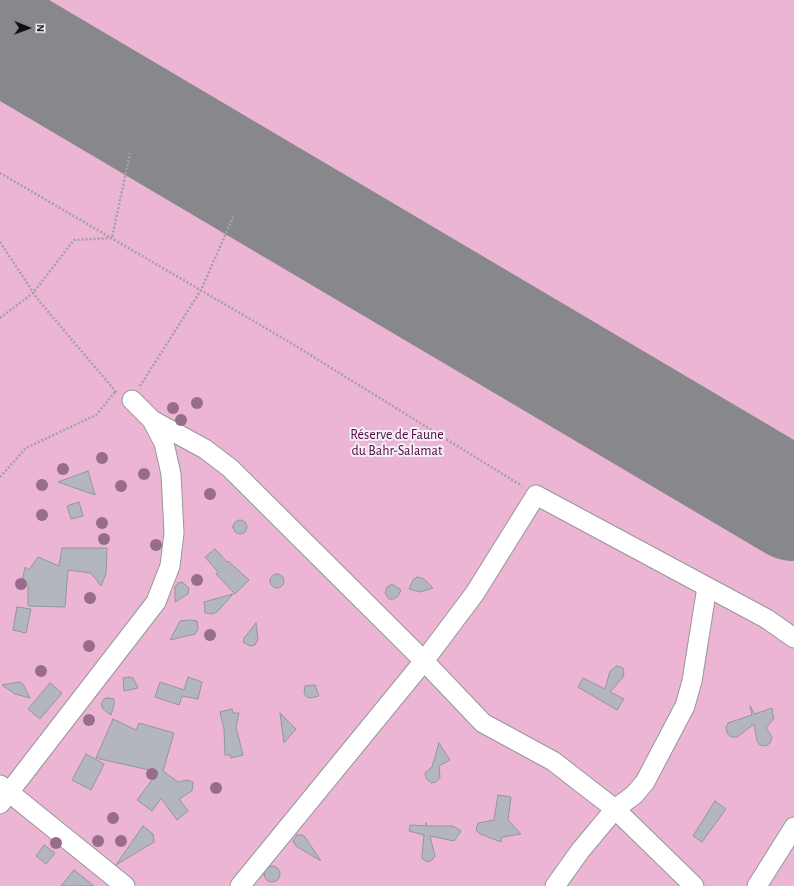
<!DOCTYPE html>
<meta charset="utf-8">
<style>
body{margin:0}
#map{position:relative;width:794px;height:886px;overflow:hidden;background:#e5e3ea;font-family:"Alegreya Sans",sans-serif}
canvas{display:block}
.north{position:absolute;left:8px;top:8px;width:40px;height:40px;-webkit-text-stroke:3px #f2f0f8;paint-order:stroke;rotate:91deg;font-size:11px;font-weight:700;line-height:16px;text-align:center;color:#0e0e10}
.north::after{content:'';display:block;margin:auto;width:14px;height:18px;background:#0e0e10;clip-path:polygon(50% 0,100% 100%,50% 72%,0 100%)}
</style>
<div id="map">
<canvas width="794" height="886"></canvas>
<div class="north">N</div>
</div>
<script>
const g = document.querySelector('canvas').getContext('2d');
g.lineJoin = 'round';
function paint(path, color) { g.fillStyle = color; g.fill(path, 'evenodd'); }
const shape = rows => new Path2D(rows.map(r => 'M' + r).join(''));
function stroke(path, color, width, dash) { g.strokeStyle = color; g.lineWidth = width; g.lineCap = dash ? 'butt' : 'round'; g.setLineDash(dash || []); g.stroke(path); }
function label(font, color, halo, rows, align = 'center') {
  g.font = font + ' "Alegreya Sans",sans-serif'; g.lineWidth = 4; g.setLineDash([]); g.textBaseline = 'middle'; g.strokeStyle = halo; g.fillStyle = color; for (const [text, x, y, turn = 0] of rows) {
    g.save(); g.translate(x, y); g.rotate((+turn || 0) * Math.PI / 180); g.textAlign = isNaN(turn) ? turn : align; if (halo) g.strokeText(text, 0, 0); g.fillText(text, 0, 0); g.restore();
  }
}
const green = shape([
 [0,0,794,0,794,886,0,886]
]);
const runway = shape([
 [0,36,794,505]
]);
const building = shape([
 [88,471,95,495,58,482,88,471],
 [79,502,83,516,71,519,67,506,79,502],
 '233 527a7 7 0 1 1 14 0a7 7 0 1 1-14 0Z',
 [62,548,107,548,106,574,101,586,91,573,68,570,65,607,28,606,28,585,22,582,25,567,29,570,38,557,59,566,62,548],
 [215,549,227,562,228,561,249,580,235,594,216,574,218,572,205,557,215,549],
 '270 581a7 7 0 1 1 14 0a7 7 0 1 1-14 0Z',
 [417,577,424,579,433,588,420,592,409,589,413,580,417,577],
 [182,582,189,588,188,594,175,602,175,587,178,583,182,582],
 [392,584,401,590,398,596,394,599,389,599,385,593,387,587,392,584],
 [233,594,217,612,212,614,205,613,204,602,233,594],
 [17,607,31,609,26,633,13,630,17,607],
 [190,620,197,621,198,629,195,634,170,640,180,621,190,620],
 [256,623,258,639,255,645,250,646,243,642,244,638,256,623],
 [617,666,623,668,624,672,623,677,610,692,624,699,617,710,578,687,583,678,605,689,610,671,617,666],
 [129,677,133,678,138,688,124,691,123,678,129,677],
 [188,677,202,682,198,699,182,696,179,705,155,697,160,682,184,690,188,677],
 [19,682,23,684,30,698,15,694,2,685,19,682],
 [50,683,62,693,40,719,28,709,50,683],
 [315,685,319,696,310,698,307,697,304,694,305,686,315,685],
 [108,698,114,699,114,705,111,715,103,709,101,704,104,699,108,698],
 [750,706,755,714,772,708,773,711,772,712,774,718,766,728,772,737,770,743,766,746,760,745,757,741,754,724,737,737,731,737,727,733,726,728,728,723,752,715,750,706],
 [232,709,233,713,239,713,236,727,243,755,231,758,230,755,225,755,224,729,220,712,232,709],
 [280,713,296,729,284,743,280,713],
 [113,719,136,730,139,723,174,733,163,771,178,782,187,780,193,782,192,791,179,799,188,811,177,820,161,798,152,811,137,800,158,772,96,758,113,719],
 [439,743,450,760,439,766,440,778,436,782,431,783,426,778,425,773,432,767,439,743],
 [86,754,104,764,91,790,72,780,86,754],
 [498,795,511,797,508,820,521,834,502,837,501,842,480,834,476,830,478,823,494,820,498,795],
 [715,801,726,809,702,842,693,836,715,801],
 [426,823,427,826,453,826,461,831,454,841,430,836,435,856,432,860,427,862,422,858,422,855,424,835,409,831,410,825,426,826,426,823],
 [143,826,153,834,154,842,116,865,143,826],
 [297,835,303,835,305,837,321,861,296,846,293,841,297,835],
 [44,845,55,853,46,864,36,856,44,845],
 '264 874a8 8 0 1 1 16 0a8 8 0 1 1-16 0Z',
 [74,870,94,886,61,886,74,870]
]);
const path = shape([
 [0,173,286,340,522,486],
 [0,242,39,301,117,393],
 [0,318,33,293,74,240,112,238,130,153],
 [140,386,201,290,234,215],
 [0,477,26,448,96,415,115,392]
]);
const street = shape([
 [152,420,205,449,230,468,424,661,475,593,536,495,767,619,794,638],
 [0,785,125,886],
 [0,804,156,602,170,566,174,533,171,474,164,443,152,420,132,400],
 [240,886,424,661,483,723,553,761,615,809,634,795,645,782,685,706,692,681,707,587],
 [555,886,580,851,615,809,694,886],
 [757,886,794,827]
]);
const trees = [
 [197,403],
 [173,408],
 [181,420],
 [102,458],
 [63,469],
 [144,474],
 [42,485],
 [121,486],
 [210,494],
 [42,515],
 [102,523],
 [104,539],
 [156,545],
 [197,580],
 [21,584],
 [90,598],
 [210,635],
 [89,646],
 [41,671],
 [89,720],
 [152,774],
 [216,788],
 [113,818],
 [98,841],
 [121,841],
 [56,843]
];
const parkNames = [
 ["Réserve de Faune",397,435],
 ["du Bahr-Salamat",397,451]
];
paint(green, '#ecb5d4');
stroke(runway, '#88878c', 112);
paint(building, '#b4b6bd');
stroke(building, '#94969d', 1);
stroke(street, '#97969c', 21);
stroke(path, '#a2a1a6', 2.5, [2, 2]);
stroke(street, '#fff', 19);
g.fillStyle = '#976c8c';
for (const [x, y] of trees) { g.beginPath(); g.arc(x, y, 6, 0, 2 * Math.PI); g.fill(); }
label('14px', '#580b40', '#f2f0f8', parkNames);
</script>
